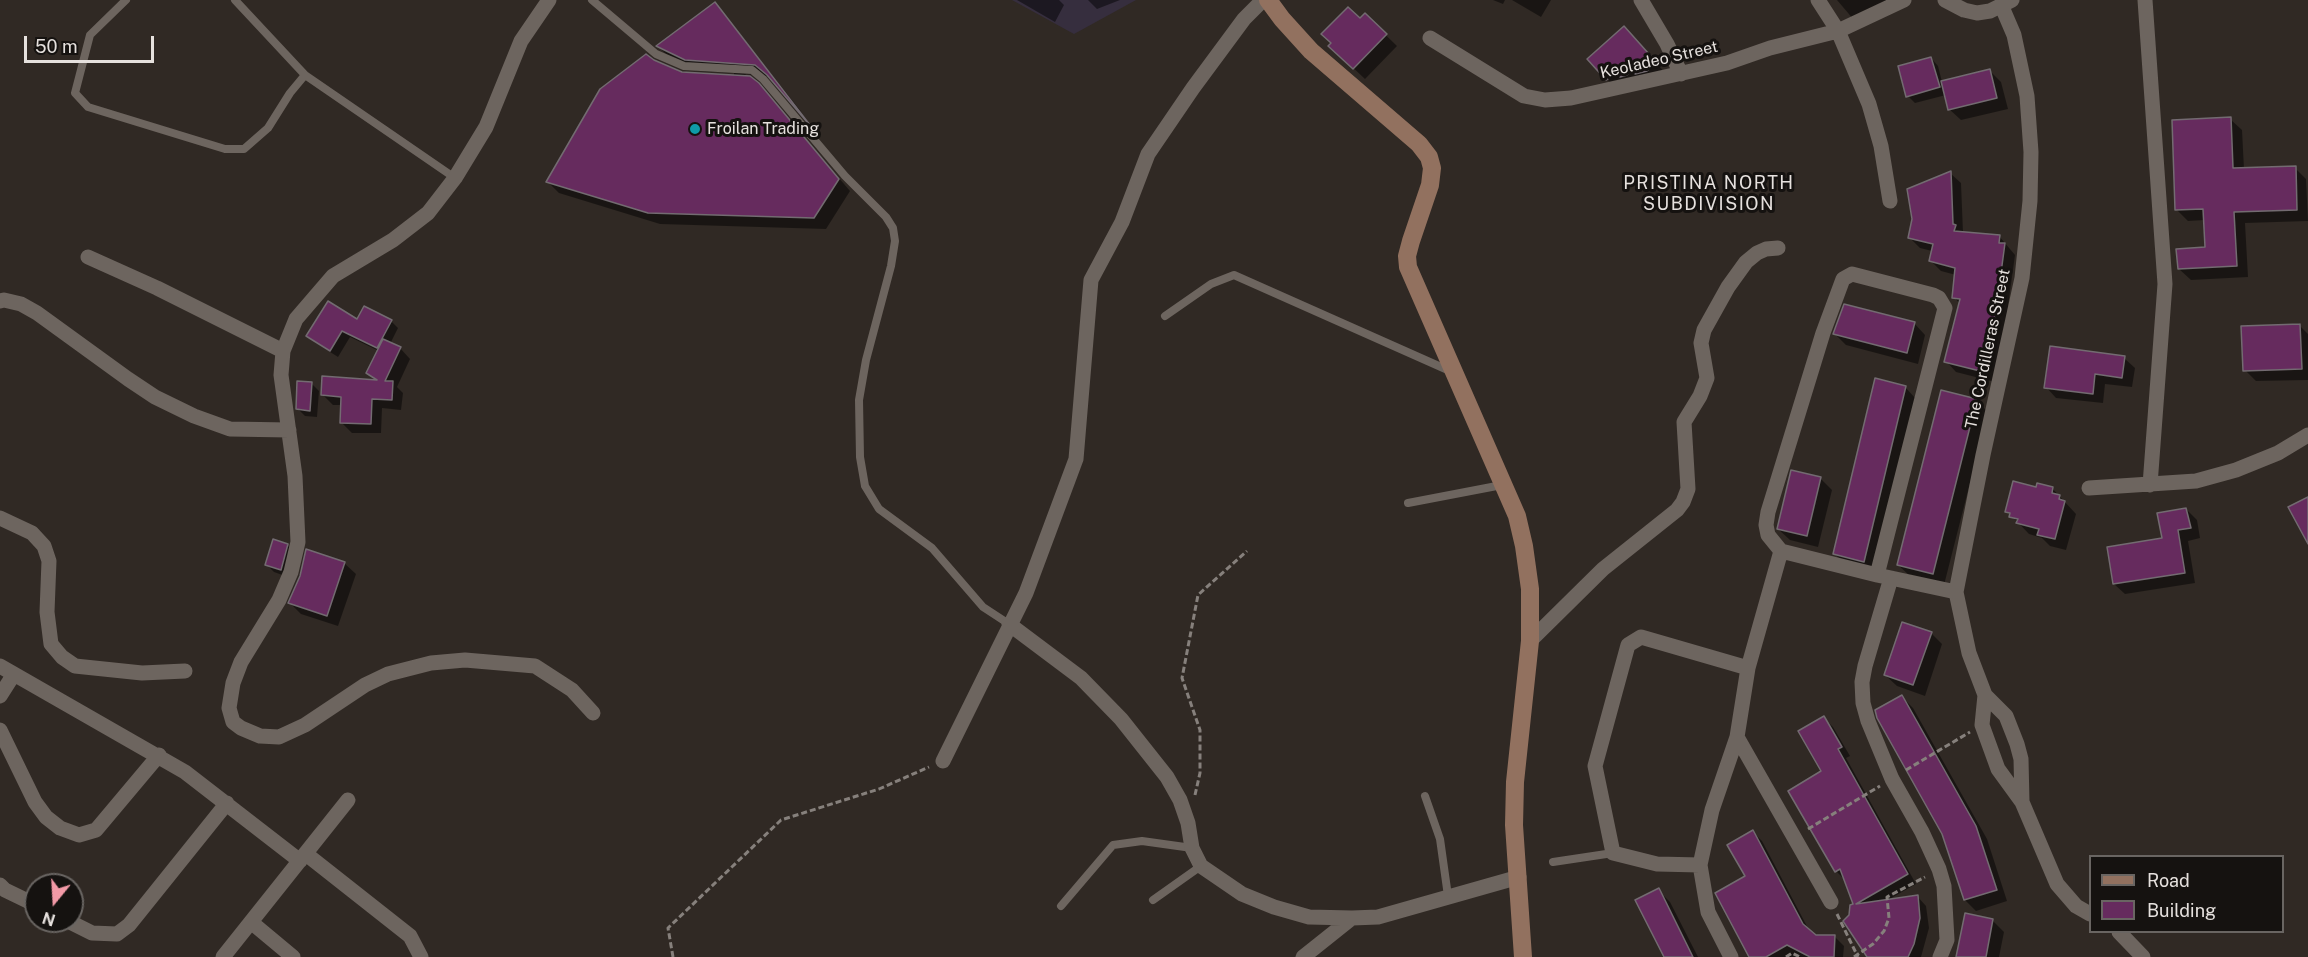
<!DOCTYPE html>
<style>
body{margin:0}
#map{position:relative;width:2308px;height:957px;overflow:hidden;background:#302924;font-family:"Public Sans",sans-serif}
canvas{display:block}
.legend{position:absolute;left:2089px;top:855px;width:195px;height:78px;box-sizing:border-box;background:#151210;border:2px solid #696562;margin:0;padding:8px 10px;list-style:none;font-size:18px;color:#e6e1de}
.legend li{display:flex;align-items:center;gap:12px;height:30px}
.legend b{width:30px;border:2px solid #696562}
.north{position:absolute;left:24px;top:873px;width:60px;height:60px;box-sizing:border-box;background:#151210;border:2px solid #696562;border-radius:50%;rotate:198deg;font-size:16px;font-weight:700;line-height:24px;text-align:center;color:#e6e1de}
.north::after{content:'';display:block;margin:auto;width:21px;height:27px;background:#f39aa7;clip-path:polygon(50% 0,100% 100%,50% 72%,0 100%)}
.scale{position:absolute;left:24px;top:36px;width:130px;height:27px;box-sizing:border-box;border:3px solid #e6e1de;border-top:0;padding-left:8px;font-size:18px;line-height:21px;white-space:nowrap;color:#e6e1de;-webkit-text-stroke:4px #151210;paint-order:stroke}
</style>
<div id="map">
<canvas width="2308" height="957"></canvas>
<ul class="legend">
<li><b style="height:8px;background:#92715f"></b>Road</li>
<li><b style="height:16px;background:#662b5e"></b>Building</li>
</ul>
<div class="north">N</div>
<div class="scale">50 m</div>
</div>
<script>
const g = document.querySelector('canvas').getContext('2d');
g.lineJoin = 'round';
function paint(path, color) { g.fillStyle = color; g.fill(path, 'evenodd'); }
const shape = rows => new Path2D(rows.map(r => 'M' + r).join(''));
function stroke(path, color, width, dash) { g.strokeStyle = color; g.lineWidth = width; g.lineCap = dash ? 'butt' : 'round'; g.setLineDash(dash || []); g.stroke(path); }
function label(font, color, halo, rows, align = 'center') {
  g.font = font + ' "Public Sans",sans-serif'; g.lineWidth = 6; g.setLineDash([]); g.textBaseline = 'middle'; g.strokeStyle = halo; g.fillStyle = color; for (const [text, x, y, turn = 0] of rows) {
    g.save(); g.translate(x, y); g.rotate((+turn || 0) * Math.PI / 180); g.textAlign = isNaN(turn) ? turn : align; if (halo) g.strokeText(text, 0, 0); g.fillText(text, 0, 0); g.restore();
  }
}
const education = shape([
 [1012,0,1136,0,1074,34]
]);
const shadow = shape([
 [1017,0,1059,0,1064,5,1055,22],
 [1088,0,1120,0,1097,9],
 [1493,0,1505,0,1503,4],
 [1512,0,1551,0,1541,17],
 [1837,0,1898,0,1854,20],
 [715,4,726,16,803,114,768,76,745,74,770,97,850,191,826,229,660,224,559,193,548,182,653,61,682,73,734,76,734,73,698,71,670,58,659,47],
 [1365,15,1397,46,1365,79,1330,46],
 [1635,39,1667,75,1618,91,1607,79],
 [1931,58,1938,66,1942,82,1989,70,2001,82,2008,109,1961,120,1949,109,1946,95,1915,103,1908,96],
 [2230,119,2242,130,2244,169,2295,168,2306,179,2308,221,2245,223,2248,277,2191,280,2179,269,2207,249,2205,220,2188,221,2176,209],
 [1950,173,1961,183,1963,233,1999,236,2015,255,2005,328,1995,382,1956,372,1946,361,1960,304,1954,297,1956,275,1941,271,1930,260,1932,251,1920,248,1909,237],
 [358,321,391,321,398,328,390,344,400,348,410,359,397,387,403,393,401,410,382,408,381,433,352,433,341,422,342,405,333,405,322,394,376,381,368,373,379,351,350,337,338,357,316,343,308,336],
 [1914,323,1925,335,1918,364,1846,345,1835,334],
 [2299,325,2308,334,2308,380,2256,381,2245,370],
 [2124,358,2135,368,2132,387,2105,384,2103,403,2056,398,2046,387],
 [312,384,319,391,317,417,305,416,297,408],
 [1905,387,1916,399,1875,572,1846,565,1835,554],
 [1942,392,1977,401,1988,412,1944,585,1910,576,1898,565],
 [1820,478,1832,490,1818,547,1790,540,1778,529],
 [2052,488,2076,514,2066,550,2050,546,2042,538,2029,534,2007,511,2037,489],
 [2186,509,2197,520,2200,538,2188,541,2195,583,2125,594,2114,584,2164,539],
 [287,545,294,552,288,577,274,572,266,564],
 [344,563,356,574,338,626,301,614,290,603],
 [1931,633,1942,644,1925,696,1897,686,1885,675],
 [1902,697,1913,708,1987,839,2007,901,1976,911,1965,900],
 [1824,718,1833,727,1850,756,1846,758,1916,884,1886,901,1917,896,1926,906,1929,928,1921,957,1868,957,1846,881,1836,871,1823,771],
 [1753,832,1762,841,1810,932,1816,936,1835,937,1844,946,1843,957,1751,957,1747,876],
 [1658,890,1670,902,1698,957,1667,957],
 [1992,920,2004,932,1999,957,1958,957]
]);
const building = shape([
 [715,2,813,129,767,75,755,65,685,60,656,46,715,2],
 [1348,7,1360,18,1365,13,1387,34,1353,69,1328,46,1331,43,1321,34,1348,7],
 [1624,26,1657,63,1647,71,1635,74,1633,70,1627,75,1620,77,1617,73,1606,80,1587,59,1624,26],
 [646,54,654,60,682,72,750,76,759,83,839,179,814,218,648,213,546,182,600,89,646,54],
 [1931,57,1940,87,1906,97,1898,66,1931,57],
 [1990,69,1997,98,1948,110,1941,81,1990,69],
 [2231,117,2233,168,2296,166,2297,210,2234,212,2237,266,2178,269,2176,249,2205,247,2203,209,2175,210,2172,120,2231,117],
 [1951,171,1953,224,1956,225,1954,231,2000,235,1999,243,2005,243,1995,318,1998,319,1984,372,1944,362,1960,299,1952,298,1955,268,1929,261,1933,244,1908,238,1912,219,1907,189,1951,171],
 [328,301,357,319,364,306,392,320,377,348,342,331,330,351,306,336,328,301],
 [1844,304,1915,322,1907,353,1833,334,1844,304],
 [2300,324,2302,369,2243,371,2241,326,2300,324],
 [383,339,401,347,385,381,393,381,392,400,372,399,371,424,340,423,341,397,321,395,322,376,377,380,366,373,383,339],
 [2050,346,2125,356,2122,378,2095,374,2093,394,2044,388,2050,346],
 [1875,378,1906,386,1864,562,1833,554,1875,378],
 [297,381,312,382,310,411,296,409,297,381],
 [1941,390,1977,399,1933,574,1897,565,1941,390],
 [1791,470,1821,477,1807,536,1777,529,1791,470],
 [2013,481,2036,487,2037,483,2053,487,2052,493,2060,495,2059,499,2065,501,2055,539,2037,535,2039,529,2016,523,2018,519,2009,517,2010,513,2005,512,2013,481],
 [2308,497,2308,544,2288,507,2308,497],
 [2186,508,2191,528,2178,530,2185,573,2113,584,2107,547,2162,538,2157,513,2186,508],
 [273,539,288,544,281,570,265,565,273,539],
 [306,549,345,562,327,616,288,603,300,576,306,549],
 [1902,622,1932,632,1913,685,1884,675,1902,622],
 [1902,695,1976,826,1997,890,1964,900,1942,834,1877,718,1875,710,1902,695],
 [1824,716,1842,747,1838,749,1908,874,1856,904,1918,895,1920,918,1914,944,1908,957,1867,957,1843,921,1849,915,1850,905,1853,904,1840,869,1835,872,1788,791,1821,771,1798,731,1824,716],
 [1753,830,1803,924,1816,935,1835,935,1834,957,1810,957,1787,945,1766,957,1749,957,1715,893,1745,876,1727,845,1753,830],
 [1659,888,1693,957,1664,957,1635,900,1659,888],
 [1965,913,1993,919,1986,957,1956,957,1965,913]
]);
const path = shape([
 [1906,770,1970,732],
 [1195,795,1200,773,1200,730,1182,678,1198,595,1247,551],
 [1808,829,1880,786],
 [1837,914,1858,957],
 [673,957,668,928,781,820,879,789,929,767],
 [1786,957,1792,953,1800,957],
 [1854,957,1873,944,1884,931,1889,918,1887,897,1925,877]
]);
const lane = shape([
 [126,0,90,35,75,93,88,107,225,149,244,149,268,128,290,93,305,75],
 [235,0,305,75,455,178],
 [592,0,656,54,684,66,752,70,763,79,845,176,886,217,893,228,895,241,891,266,866,360,859,400,860,457,865,486,879,509,932,548,983,607,1009,624],
 [1165,316,1211,284,1234,275,1450,371],
 [1408,503,1502,485],
 [1425,796,1440,839,1448,896],
 [1553,862,1613,853],
 [1153,900,1201,866],
 [1061,906,1113,845,1142,841,1192,848]
]);
const street = shape([
 [549,0,521,41,486,127,455,178,428,213,393,240,333,276,296,319,283,351,281,375,295,476,298,542,291,572,279,600,241,662,233,683,229,708,233,722,241,728,260,736,279,737,305,725,365,685,388,674,431,663,465,660,535,666,572,690,593,713],
 [1641,0,1667,44,1681,74],
 [1818,0,1838,31,1869,104,1881,146,1890,201],
 [1945,0,1964,10,1977,13,1990,11,2012,0],
 [2145,0,2165,284,2150,485],
 [1430,38,1524,96,1545,100,1571,98,1727,63,1770,48,1838,31,1904,0],
 [88,257,157,288,283,351],
 [0,301,4,300,21,304,37,313,128,379,155,397,194,416,230,429,289,430],
 [2089,488,2196,481,2236,470,2278,453,2308,435],
 [0,518,32,533,44,546,49,561,47,612,51,644,62,657,75,666,142,673,185,671],
 [1877,575,1945,308,1939,298,1933,295,1852,274,1843,279,1823,333,1768,512,1766,525,1768,535,1781,551,1877,575,1956,592],
 [1891,578,1865,666,1862,682,1863,703,1868,721,1892,779,1922,832,1939,869,1944,886,1947,940,1940,957],
 [1009,624,1081,678,1121,719,1167,777,1180,800,1188,823,1192,848,1201,866,1242,894,1274,907,1309,917,1352,918,1378,917,1519,877],
 [1530,641,1603,569,1677,510,1683,502,1688,489,1684,422,1700,396,1707,378,1701,343,1704,330,1728,287,1746,262,1757,253,1766,249,1778,248],
 [0,666,185,772,300,861],
 [1985,695,1969,653,1956,592,1983,455,2022,278,2030,201,2031,152,2027,96,2014,35,2002,7],
 [0,696,14,674],
 [0,730,35,802,46,817,60,828,79,835,96,830,159,755],
 [1737,737,1831,902],
 [943,761,1026,593,1076,459,1091,280,1122,222,1148,154,1193,88,1244,19,1263,0],
 [2022,802,2021,759,2017,744,2006,716,1985,695,1982,725,1998,769,2022,802,2057,884,2076,906,2090,914],
 [306,854,410,936,421,957],
 [1700,865,1657,864,1613,853,1595,766,1628,645,1641,637,1748,668],
 [0,885,5,890,36,905],
 [68,921,92,933,117,934,129,925,227,803],
 [251,922,293,957],
 [2119,932,2143,957],
 [223,957,348,800],
 [1303,957,1352,918],
 [1731,957,1708,912,1700,865,1712,810,1737,737,1748,668,1781,551]
]);
const secondary = shape([
 [1268,0,1282,19,1311,51,1419,144,1429,157,1432,168,1430,185,1411,241,1407,256,1408,267,1517,516,1524,546,1530,589,1530,641,1515,782,1514,825,1523,957]
]);
const markers = [
 [695,129,6,"#0f9aa8"]
];
const streetNames = [
 ["Keoladeo Street",1659,60,-13],
 ["The Cordilleras Street",1988,349,-78]
];
const poiNames = [
 ["Froilan Trading",707,129]
];
const neighbourhoodNames = [
 ["PRISTINA NORTH",1709,183],
 ["SUBDIVISION",1709,204]
];
paint(education, '#362e3e');
paint(shadow, '#0007');
paint(building, '#662b5e');
stroke(building, '#736b71', 1.5);
stroke(path, '#86807c', 3, [6, 3]);
stroke(lane, '#6d655f', 8);
stroke(street, '#6d655f', 15);
stroke(secondary, '#92715f', 18);
for (const [x, y, r, color] of markers) { const dot = new Path2D(); dot.arc(x, y, r, 0, 2 * Math.PI); g.fillStyle = color; g.fill(dot); stroke(dot, '#151210', 2); }
label('16px', '#e6e1de', '#151210', streetNames);
label('16px', '#e6e1de', '#151210', poiNames, 'left');
g.letterSpacing = '1.5px';
label('18px', '#e6e1de', '#151210', neighbourhoodNames);
g.letterSpacing = '0px';
</script>
